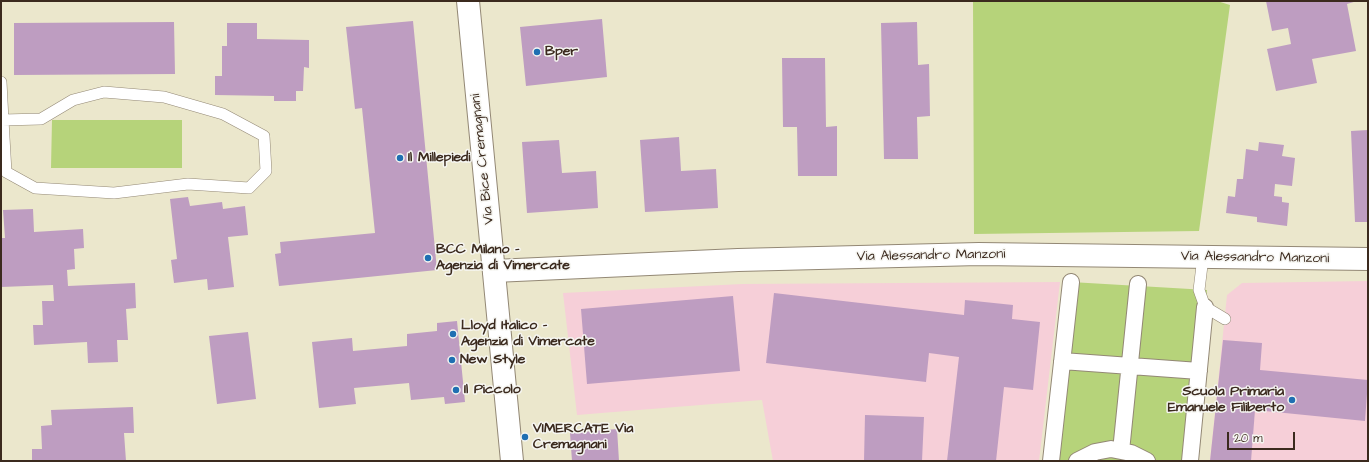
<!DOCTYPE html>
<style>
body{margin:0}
#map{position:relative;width:1369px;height:462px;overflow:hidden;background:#ebe7cc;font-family:"Architects Daughter",sans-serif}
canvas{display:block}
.frame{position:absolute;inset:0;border:2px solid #3b2a1e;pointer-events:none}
.scale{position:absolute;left:1227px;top:432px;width:68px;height:18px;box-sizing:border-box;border:2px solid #3b2a1e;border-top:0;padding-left:5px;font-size:12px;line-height:14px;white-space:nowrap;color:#3b2a1e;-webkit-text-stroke:3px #f6f6f2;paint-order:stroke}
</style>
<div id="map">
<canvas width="1369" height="462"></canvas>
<div class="frame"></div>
<div class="scale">20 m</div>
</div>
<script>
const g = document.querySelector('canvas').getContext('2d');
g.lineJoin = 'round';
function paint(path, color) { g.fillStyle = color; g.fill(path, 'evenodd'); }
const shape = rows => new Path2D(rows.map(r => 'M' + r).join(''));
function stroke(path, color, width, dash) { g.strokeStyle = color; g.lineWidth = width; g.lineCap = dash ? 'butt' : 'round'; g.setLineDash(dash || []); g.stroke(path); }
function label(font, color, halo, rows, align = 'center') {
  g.font = font + ' "Architects Daughter",sans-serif'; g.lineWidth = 3; g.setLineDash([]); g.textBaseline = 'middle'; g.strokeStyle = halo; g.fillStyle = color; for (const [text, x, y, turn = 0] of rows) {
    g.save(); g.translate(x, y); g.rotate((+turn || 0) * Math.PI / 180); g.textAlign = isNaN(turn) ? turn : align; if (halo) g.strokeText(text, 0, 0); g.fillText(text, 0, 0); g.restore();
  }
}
const built = shape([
 [1368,281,1368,461,1210,461,1227,295,1242,283],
 [1060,282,1039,461,773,461,762,400,577,415,563,293,742,284]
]);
const green = shape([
 [973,1,1217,1,1230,5,1199,231,974,234],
 [52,120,182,120,182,168,51,168],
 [1071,282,1207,290,1190,461,1053,461]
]);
const building = shape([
 [1266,1,1357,1,1347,4,1356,51,1312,59,1317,83,1276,91,1267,49,1291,44,1288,28,1272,31],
 [602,19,607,77,526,86,520,27],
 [413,21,437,270,279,286,275,254,281,253,280,242,375,233,362,108,355,109,346,27],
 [174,22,175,74,14,75,14,23],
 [917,22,918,65,929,64,930,116,917,117,918,159,884,159,881,23],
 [227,23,257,23,257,39,309,40,309,68,304,67,303,91,296,91,296,101,274,101,274,96,215,95,215,76,222,76,222,46,227,46],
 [782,58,825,58,826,127,837,126,837,176,798,176,797,127,783,127],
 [1368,130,1368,222,1355,222,1351,131],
 [679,137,681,171,716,169,718,208,645,212,640,140],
 [559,140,562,173,596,171,598,208,527,213,522,142],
 [1259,142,1284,145,1282,156,1295,158,1292,186,1275,184,1274,196,1282,197,1282,202,1289,203,1287,226,1257,222,1257,217,1226,213,1228,196,1235,197,1237,179,1243,179,1246,149,1258,151],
 [188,197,190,206,222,202,223,209,245,206,248,235,228,237,234,287,208,290,207,279,174,283,171,260,177,259,170,199],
 [33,209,34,232,83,229,84,248,74,249,75,269,67,270,68,286,135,283,136,308,126,309,128,340,117,340,118,362,88,363,87,342,34,345,33,325,43,325,42,301,54,301,53,285,1,287,1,238,5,238,3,210],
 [774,293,964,315,965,300,1013,305,1012,319,1040,322,1033,390,1004,387,996,461,947,461,959,357,929,353,926,382,766,363],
 [733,296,740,371,587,384,581,309],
 [457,321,465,402,445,404,444,397,411,400,409,383,354,388,356,404,319,408,312,342,352,338,353,351,407,346,407,334,437,331,437,323],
 [248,332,256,399,217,404,209,336],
 [1223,340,1262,343,1260,370,1368,380,1365,421,1255,410,1251,461,1210,461],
 [133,407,134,433,124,433,126,461,32,461,32,449,42,449,41,426,52,425,51,410],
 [865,415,924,417,922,461,864,461],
 [617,429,619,461,572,461,570,433]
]);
const service = shape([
 [1,82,3,120,6,172,35,188,114,193,188,184,249,188,266,171,264,136,223,114,164,97,104,92,73,100,41,119,3,120],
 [1203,257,1199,290,1205,307,1225,319]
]);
const pedestrian = shape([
 [1062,361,1199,371],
 [1121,451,1138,284],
 [1051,461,1071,282],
 [1077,461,1095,452,1111,449,1131,453,1147,461],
 [1190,461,1205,307]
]);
const minor = shape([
 [494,271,738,260,979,254,1368,259]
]);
const tertiary = shape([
 [468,1,512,461]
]);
const markers = [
 [537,52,4,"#1f6fb2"],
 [400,158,4,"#1f6fb2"],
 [428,258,4,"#1f6fb2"],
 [453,334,4,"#1f6fb2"],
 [452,360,4,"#1f6fb2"],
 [456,390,4,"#1f6fb2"],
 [1292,400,4,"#1f6fb2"],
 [525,437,4,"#1f6fb2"]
];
const poiNames = [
 ["Bper",545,52],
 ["Il Millepiedi",408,158],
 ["BCC Milano -",436,250],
 ["Agenzia di Vimercate",436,266],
 ["Lloyd Italico -",461,326],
 ["Agenzia di Vimercate",461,342],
 ["New Style",460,360],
 ["Il Piccolo",464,390],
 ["Scuola Primaria",1284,392,"right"],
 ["Emanuele Filiberto",1284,408,"right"],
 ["VIMERCATE Via",533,429],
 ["Cremagnani",533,445]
];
const streetNames = [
 ["Via Bice Cremagnani",483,159,-96],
 ["Via Alessandro Manzoni",931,256,-1],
 ["Via Alessandro Manzoni",1255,258,1]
];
paint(built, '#f6cfd8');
paint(green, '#b6d37a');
paint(building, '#be9dc1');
stroke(service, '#938875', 12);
stroke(pedestrian, '#938875', 18);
stroke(minor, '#938875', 24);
stroke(tertiary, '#938875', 24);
stroke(service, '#fff', 11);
stroke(pedestrian, '#fff', 16);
stroke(minor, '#fff', 22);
stroke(tertiary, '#fff', 22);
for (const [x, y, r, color] of markers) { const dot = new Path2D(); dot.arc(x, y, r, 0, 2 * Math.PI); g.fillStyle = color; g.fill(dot); stroke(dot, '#f6f6f2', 1.5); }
label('bold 14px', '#3b2a1e', '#f6f6f2', poiNames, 'left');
label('14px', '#3b2a1e', '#f6f6f2', streetNames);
</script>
